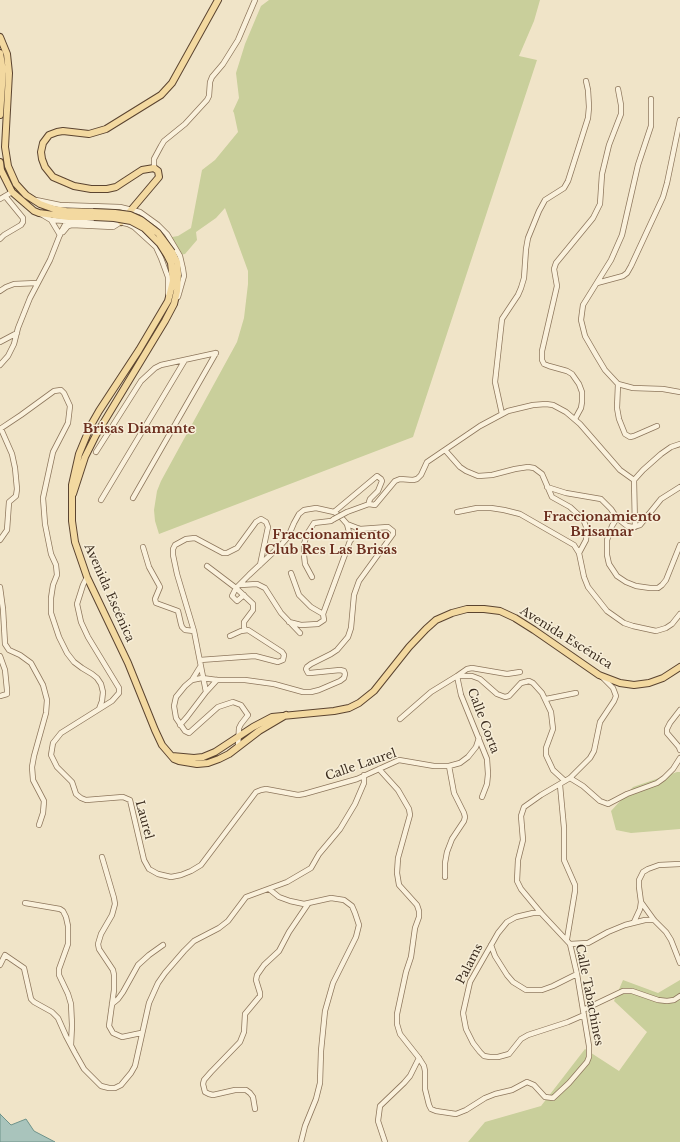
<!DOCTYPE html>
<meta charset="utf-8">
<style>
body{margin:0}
canvas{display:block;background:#f0e4c8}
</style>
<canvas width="680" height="1142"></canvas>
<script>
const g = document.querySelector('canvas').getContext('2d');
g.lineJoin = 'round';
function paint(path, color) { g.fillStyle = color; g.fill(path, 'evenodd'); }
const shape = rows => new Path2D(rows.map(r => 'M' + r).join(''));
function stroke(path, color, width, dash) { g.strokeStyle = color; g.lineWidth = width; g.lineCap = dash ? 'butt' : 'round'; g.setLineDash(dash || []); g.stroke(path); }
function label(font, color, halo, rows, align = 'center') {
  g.font = font + ' "Libre Baskerville",serif'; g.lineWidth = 3; g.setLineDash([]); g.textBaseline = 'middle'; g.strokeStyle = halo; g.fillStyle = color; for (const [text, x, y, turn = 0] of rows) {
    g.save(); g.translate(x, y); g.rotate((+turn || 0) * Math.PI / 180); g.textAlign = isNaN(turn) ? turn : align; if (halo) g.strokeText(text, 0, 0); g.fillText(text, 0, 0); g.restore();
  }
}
const green = shape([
 [269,0,540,0,534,21,519,56,537,60,413,437,159,534,155,521,154,510,157,491,161,481,237,342,244,318,248,284,248,271,225,208,216,218,196,232,197,240,185,254,172,256,166,238,178,236,191,228,202,170,215,160,238,132,234,113,233,111,239,98,236,73,245,44,261,6],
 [677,772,680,772,680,829,631,833,616,830,611,811,633,787],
 [623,980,658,993,680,980,680,1142,468,1142,485,1122,541,1106,585,1049,619,1071,647,1032,614,1001]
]);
const water = shape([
 [0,1114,11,1125,26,1119,34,1131,55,1142,0,1142,0,1114]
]);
const minor = shape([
 [651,99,651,126,638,165,622,235,611,260,583,305,581,320,585,336,596,355,605,370,618,384,633,388,663,389,680,392],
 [154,168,154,159,161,146,164,141,185,124,207,100,209,96,210,82,212,77,223,64,238,40,255,0],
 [0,199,12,192],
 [36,200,60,205,120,207,140,212,158,225,167,234,180,256,183,269,184,276,178,297],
 [41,214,51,220,98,223,119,222,128,224,134,227,156,247,161,258,168,277,168,294],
 [51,220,60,235],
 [63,232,68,226,72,225,113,227,121,222],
 [0,239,4,235,21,225,23,222,23,218,5,196],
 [597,283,623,276,627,273,631,266,663,197,667,183,680,120],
 [0,291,6,287,14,284,37,283],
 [0,342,17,333],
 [0,365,8,356,14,344,18,328,30,298,50,260,61,232,67,221],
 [618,384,617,408,619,419,625,434,630,437,634,436,657,426],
 [502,414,495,382,502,319,518,295,521,288,524,278,526,249,528,238,539,211,545,200,564,188,568,181,588,118,589,107,588,90,586,81],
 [575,419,581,408,582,402,582,392,579,384,572,374,567,371,549,366,544,364,542,360,542,351,557,286,554,269,556,263,593,218,600,204,602,174,609,145,621,114,621,105,618,89],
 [0,429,21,415,54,391,61,390,64,393,70,406,68,423,53,452,43,498,45,524,51,554,56,565,57,575,53,585,51,598,51,613,59,637,67,653,74,662,82,668,92,674,97,678,101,684,103,692,102,701,99,709],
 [445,450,460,467,466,471,478,476,492,475,515,469,528,467,534,468,542,474,552,497,570,507,583,519,587,529,586,540,579,553,584,577,588,587,607,611,624,623,633,626,656,631,666,628,672,624,680,614],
 [96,452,141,381,155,368,161,365,216,353],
 [547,487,566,493,601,499,611,509,617,518,627,526,633,527,640,525,661,499,680,487],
 [133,498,216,353],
 [101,500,185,360],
 [334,512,377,476,381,479,382,481,378,491,370,499,369,502,369,504,375,505,395,481,400,479,413,480,417,479,421,475,427,462,480,426,508,411,533,405,546,404,553,405,566,412,580,424,620,470,634,480],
 [347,512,369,504],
 [457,512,477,508,491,508,504,510,520,514,574,545,579,553],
 [617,518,612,526,607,540,607,555,609,564,617,576,626,582,636,586,650,588,658,588,662,585,666,580,680,545],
 [635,527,634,480,643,470,661,454,671,447,680,444],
 [0,540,7,530,9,502,16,496,17,489,15,468,12,454,1,429],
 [350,541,360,529],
 [143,547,149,567,159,585,160,587,155,599,156,603,178,611,181,624,182,627,185,630,194,631],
 [207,566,236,588,253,604,253,610,244,622,244,627,245,630],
 [87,577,83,585,77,604,81,622,88,637,119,688,119,693,112,701,61,733,53,743,51,755,57,767,72,782,76,794,81,798,86,800,123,797,130,800,144,860,149,869,158,874,171,877,181,875,191,871,201,865,256,792,261,790,266,789,298,795,304,794,357,779,399,760,434,766,449,766,460,763,468,757,476,747,479,738],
 [312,577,305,564,304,555,304,544,307,534,314,523,331,521,334,519],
 [240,585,257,584,265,588,281,613,300,633],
 [0,587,3,609,5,644,9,650,20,655,31,663,43,685,47,700,46,713,34,756,32,767,33,780,44,801,43,813,39,825],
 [244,595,237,601,232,596,236,588,249,575,281,545,288,537,294,523,299,514,304,510,316,508,334,512,340,516,347,524,349,532,350,541,323,614,311,607,299,595,291,573],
 [289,622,301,625,318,624,324,620,323,614],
 [0,656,5,670,7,690,7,694,0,696],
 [200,660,255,656,278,662,283,660,284,655,282,652,248,630,241,631,230,636],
 [192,680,200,667],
 [206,692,217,680],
 [546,699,576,693],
 [680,710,670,723,667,729,667,733,679,747,680,750],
 [400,719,431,692,457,676,472,676,480,679,497,694,505,697,509,696,521,683,529,681,533,683,542,693,551,712,553,729,546,748,546,755,553,770,565,781],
 [180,725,187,717,206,692,194,631,177,574,173,555,173,549,175,545,186,539,195,538,223,553,227,553,237,548,256,522,261,519,266,522,268,527,260,565],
 [238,747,239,728,241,724,248,715,241,705,233,702,218,707,189,733,185,731,176,718,174,706,176,697,185,686,192,680,202,678,217,680,245,680,274,684,303,692,311,692,319,690,340,681,344,678,345,674,344,671,340,670,310,673,308,673,306,669,307,667,311,664,331,654,337,650,348,637,351,628,354,595,359,581,393,534,393,531,388,527,360,529,347,524],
 [379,769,398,790,409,809,410,815,398,858,397,873,399,885,417,905,419,911,419,917,415,928,411,957,406,972,397,1014,397,1024,400,1034,419,1058,424,1066,425,1071,425,1089,429,1105,431,1109,436,1111,456,1114,466,1110,485,1098,495,1094,512,1090,527,1082,534,1085,545,1097,553,1098,569,1083,587,1062,589,1057,589,1046,577,974,570,944,541,913,521,889,517,881,518,860,523,840,521,816,524,807,541,795,570,778,590,758,594,751,600,722,614,701,616,696,613,688,601,676],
 [570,778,583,786,600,801,608,804,627,794,657,783,664,778,673,769,680,758],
 [560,785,564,828,564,860,575,885,575,891,567,939],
 [482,797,487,784,488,774,487,759,461,695,457,676,467,669,472,668,507,674,520,672],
 [102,857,114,898,115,904,112,915,101,934,98,944,99,949,113,970,114,975,114,990,109,1026,113,1033,122,1037,141,1033],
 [680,864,659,865,648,869,643,872,639,880,639,887,641,902,654,920,666,932,671,940,680,963],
 [445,877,445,863,447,852,452,839,464,821,465,817,464,813,454,793,449,766],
 [269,889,279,897,290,901,304,904,331,898,344,900,352,906,355,913,359,925,356,937,333,983,325,1011,321,1051,320,1083,316,1099,305,1126,301,1142],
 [25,903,60,909,63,911,66,917,68,926,68,944,59,969,59,975,68,994,71,1004,72,1025,71,1045],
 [541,913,533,913,516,917,507,922,498,933,470,982,463,1013,466,1029,473,1043,480,1052,484,1056,490,1057,498,1057,509,1054,521,1039,528,1035,568,1022,584,1015],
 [634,922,640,909,641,902],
 [570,944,588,943,608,932,625,925,645,920,654,920],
 [491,945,495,956,507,975,513,982,526,990,542,990,553,986,577,974],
 [0,965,5,955,24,968,31,999,34,1002,52,1012,58,1018,66,1036,75,1053,84,1069,101,1086,109,1088,115,1088,121,1085,131,1073,135,1066,149,1003,158,983,165,973,184,951,194,941,219,928,228,921,246,897,287,882,311,868,319,854,340,829,355,804,364,783,364,775],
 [112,1004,118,999,123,992,138,965,149,955,163,945],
 [583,1010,623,991,632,991,658,1000,667,1001,674,1000,680,996],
 [255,1109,253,1097,250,1093,246,1090,235,1090,213,1095,209,1094,205,1092,203,1084,204,1080,211,1072,240,1042,244,1032,245,1014,260,996,260,993,256,980,257,975,264,965,279,951,289,932,308,904],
 [385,1142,378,1121,380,1106,404,1083,410,1076,419,1058]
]);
const major = shape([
 [0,37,7,54,9,73,5,147,8,166,16,184,26,195,40,204,54,209,66,211,93,212],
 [0,53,3,71,0,115],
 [0,162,1,170,12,192,34,211,39,213,69,217,94,217],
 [121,222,159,177,158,171,154,168,142,170,122,183,116,187,107,189,91,189,74,186,53,177,45,167,42,159,41,152,43,143,49,135,57,132,63,131,89,134,106,129,161,95,172,83,218,0],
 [167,255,171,263,173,281,168,301,139,350,99,411,91,425,79,454,72,485,72,521,75,542,87,577,128,663,155,730,162,745,174,759,179,761,197,764,208,763,219,759,229,754,259,731,286,715],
 [73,494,85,457,96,435,165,321,174,304,177,291,178,274,177,262,172,252],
 [172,756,194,758,203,757,215,752,253,727,272,717,334,711,349,708,359,703,374,691,409,647,426,629,436,620,452,613,467,609,484,609,500,611,515,618,534,630,599,675,620,683,634,685,649,683,663,678,680,667]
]);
const minorBridge = shape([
 [334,519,347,512]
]);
const majorBridge = shape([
 [93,212,115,213,130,215,141,220,158,233,172,252],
 [94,217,114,218,131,221,144,228,160,244,167,255]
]);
const streetNames = [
 ["Avenida Escénica",109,593,66],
 ["Avenida Escénica",566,638,32],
 ["Calle Corta",483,721,69],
 ["Calle Laurel",361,765,-19],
 ["Laurel",144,820,75],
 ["Palams",470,964,-63],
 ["Calle Tabachines",589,995,79]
];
const neighbourhoodNames = [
 ["Brisas Diamante",139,429],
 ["Fraccionamiento",602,517],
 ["Brisamar",602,532],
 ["Fraccionamiento",331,535],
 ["Club Res Las Brisas",331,550]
];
paint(green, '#c9cf9b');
paint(water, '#a9c4bc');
stroke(water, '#6f938a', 1);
stroke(minor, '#8d765c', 6);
stroke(major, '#5b4430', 8);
stroke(minor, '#faf1dc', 4.5);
stroke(major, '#f3d9a0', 6);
stroke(minorBridge, '#8d765c', 6, []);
stroke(majorBridge, '#5b4430', 8, []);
stroke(minorBridge, '#faf1dc', 4.5);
stroke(majorBridge, '#f3d9a0', 6);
label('12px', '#3d2e20', '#f7eed8', streetNames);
label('bold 13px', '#6b2e1e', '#f7eed8', neighbourhoodNames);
</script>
